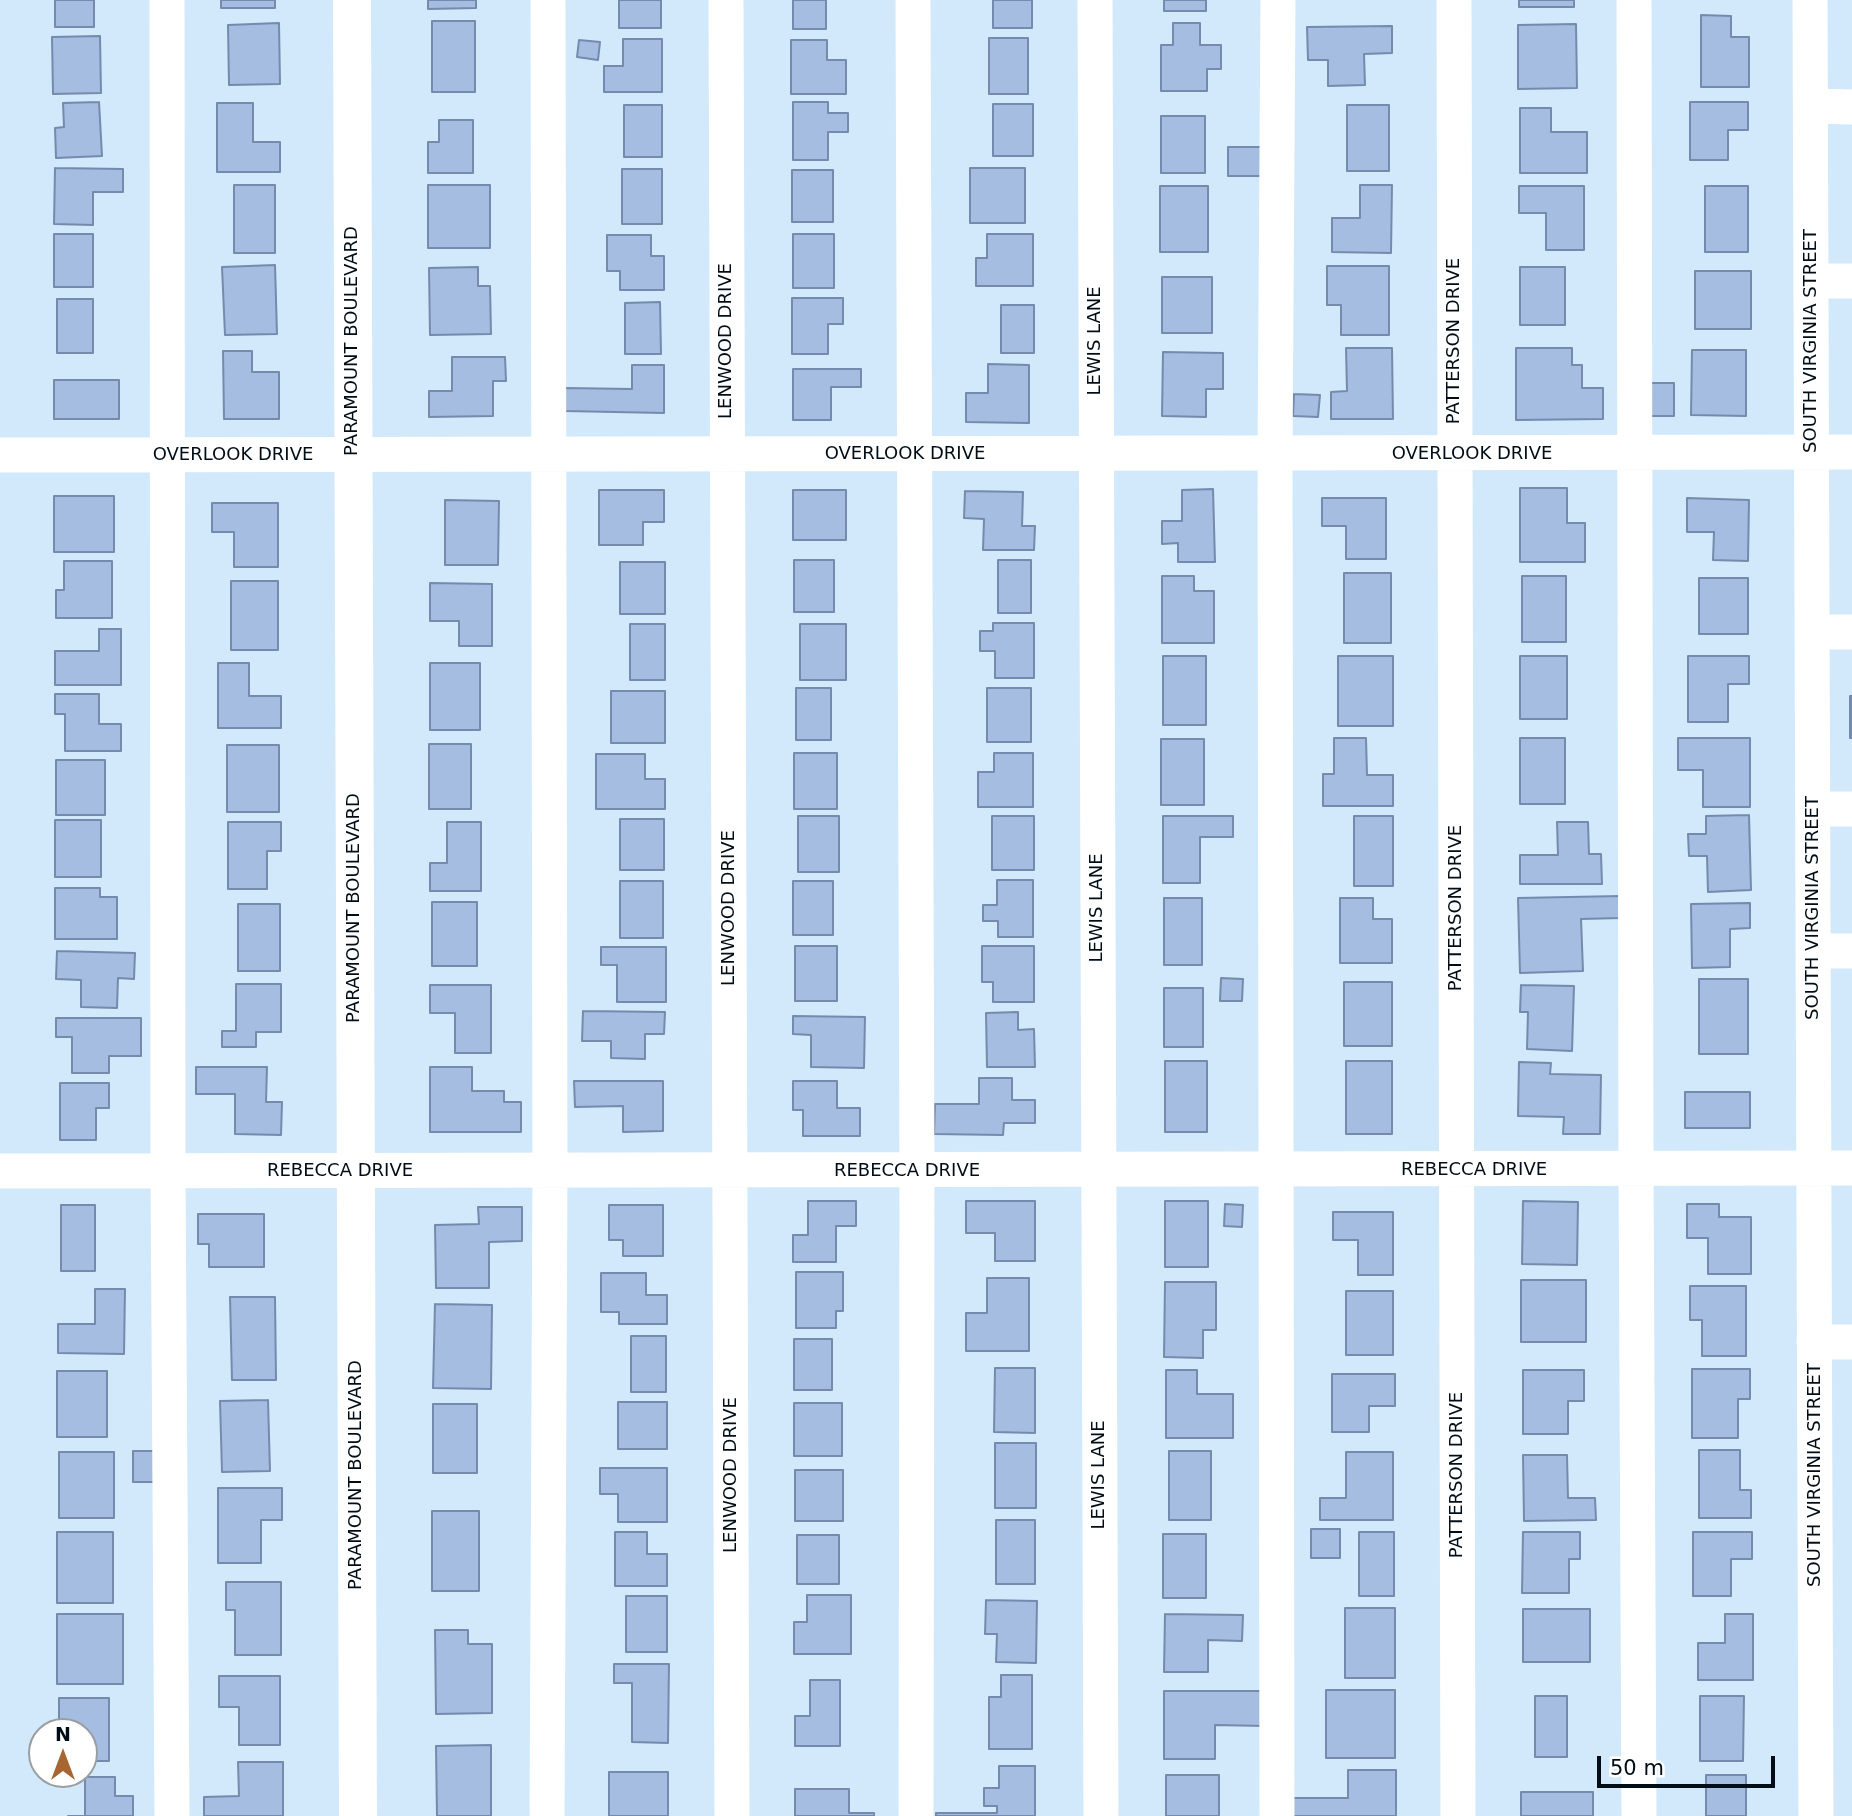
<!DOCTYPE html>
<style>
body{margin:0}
#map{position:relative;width:1852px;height:1816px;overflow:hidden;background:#d1e9fa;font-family:"DejaVu Sans",sans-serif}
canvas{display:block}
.north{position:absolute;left:28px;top:1718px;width:70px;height:70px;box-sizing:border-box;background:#fff;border:2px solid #999ea2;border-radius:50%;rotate:0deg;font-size:19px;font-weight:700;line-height:28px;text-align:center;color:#010d16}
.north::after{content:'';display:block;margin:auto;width:24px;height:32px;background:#a76631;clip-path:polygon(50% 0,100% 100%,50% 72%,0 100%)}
.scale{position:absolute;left:1597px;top:1756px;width:178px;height:32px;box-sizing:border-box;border:4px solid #010d16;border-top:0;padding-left:9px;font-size:21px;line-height:24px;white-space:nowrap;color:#010d16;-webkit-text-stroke:5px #fff;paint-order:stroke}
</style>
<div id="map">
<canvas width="1852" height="1816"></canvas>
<div class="north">N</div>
<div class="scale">50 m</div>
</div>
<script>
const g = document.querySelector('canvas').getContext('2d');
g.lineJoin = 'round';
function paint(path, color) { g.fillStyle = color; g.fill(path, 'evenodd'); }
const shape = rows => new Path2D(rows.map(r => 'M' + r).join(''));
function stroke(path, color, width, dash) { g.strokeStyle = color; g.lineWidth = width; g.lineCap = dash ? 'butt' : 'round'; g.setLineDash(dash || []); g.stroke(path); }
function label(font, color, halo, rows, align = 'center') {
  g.font = font + ' "DejaVu Sans",sans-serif'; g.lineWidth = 5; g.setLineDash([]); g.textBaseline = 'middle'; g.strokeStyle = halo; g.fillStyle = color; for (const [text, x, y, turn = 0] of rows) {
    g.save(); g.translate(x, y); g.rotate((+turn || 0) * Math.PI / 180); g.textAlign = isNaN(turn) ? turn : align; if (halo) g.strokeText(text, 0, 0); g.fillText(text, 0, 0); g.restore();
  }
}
const building = shape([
 [55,0,94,0,94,27,55,27,55,0],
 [221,0,275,0,275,8,221,8,221,0],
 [428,0,476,0,476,8,428,9,428,0],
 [619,0,661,0,661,28,619,28,619,0],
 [793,0,826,0,826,29,793,29,793,0],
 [993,0,1032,0,1032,28,993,28,993,0],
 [1164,0,1206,0,1206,11,1164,11,1164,0],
 [1519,0,1574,0,1574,7,1519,7,1519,0],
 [1701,15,1731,16,1731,37,1749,37,1749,87,1701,87,1701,15],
 [432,21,475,21,475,92,432,92,432,21],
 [279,23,280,84,229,85,228,25,279,23],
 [1173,23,1200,23,1200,45,1221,45,1221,69,1207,69,1207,91,1161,91,1161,45,1173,45,1173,23],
 [1576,24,1577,88,1518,89,1518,25,1576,24],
 [1392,26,1392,53,1364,54,1365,85,1328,86,1328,60,1308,60,1307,27,1392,26],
 [100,36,101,93,53,94,52,37,100,36],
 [989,38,1028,38,1028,94,989,94,989,38],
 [623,39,662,39,662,92,604,92,604,66,623,66,623,39],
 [579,40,600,42,598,60,577,57,579,40],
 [791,40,827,40,827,60,846,60,846,94,791,94,791,40],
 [99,102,102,156,56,158,55,128,64,127,63,103,99,102],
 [793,102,828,102,828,113,848,113,848,132,828,132,828,160,793,160,793,102],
 [1690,102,1748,102,1748,130,1728,130,1728,160,1690,160,1690,102],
 [217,103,253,103,253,142,280,142,280,172,217,172,217,103],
 [993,104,1033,104,1033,156,993,156,993,104],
 [624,105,662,105,662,157,624,157,624,105],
 [1347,105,1389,105,1389,171,1347,171,1347,105],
 [1520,108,1551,108,1551,132,1587,132,1587,173,1520,173,1520,108],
 [1161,116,1205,116,1205,173,1161,173,1161,116],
 [439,120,473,120,473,173,428,173,428,142,439,142,439,120],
 [1228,147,1261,147,1261,176,1228,176,1228,147],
 [55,168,123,169,123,192,93,192,93,225,54,224,55,168],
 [970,168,1025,168,1025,223,970,223,970,168],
 [622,169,662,169,662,224,622,224,622,169],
 [792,170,833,170,833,222,792,222,792,170],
 [234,185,275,185,275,253,234,253,234,185],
 [428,185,490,185,490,248,428,248,428,185],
 [1360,185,1392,185,1391,253,1332,252,1332,218,1360,218,1360,185],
 [1160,186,1208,186,1208,252,1160,252,1160,186],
 [1519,186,1584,186,1584,250,1546,250,1546,213,1519,213,1519,186],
 [1705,186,1748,186,1748,252,1705,252,1705,186],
 [54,234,93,234,93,287,54,287,54,234],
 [793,234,834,234,834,288,793,288,793,234],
 [987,234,1033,234,1033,286,976,286,976,258,987,258,987,234],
 [607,235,651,235,651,256,664,256,664,290,620,290,620,271,607,271,607,235],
 [275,265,277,334,225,335,222,267,275,265],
 [1327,266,1389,266,1389,335,1341,335,1341,305,1327,305,1327,266],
 [478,267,478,286,490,286,491,334,430,335,429,268,478,267],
 [1520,267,1565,267,1565,325,1520,325,1520,267],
 [1695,271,1751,271,1751,329,1695,329,1695,271],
 [1162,277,1212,277,1212,333,1162,333,1162,277],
 [792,298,843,298,843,324,828,324,828,354,792,354,792,298],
 [57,299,93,299,93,353,57,353,57,299],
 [660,302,661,354,625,354,625,303,660,302],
 [1001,305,1034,305,1034,353,1001,353,1001,305],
 [1346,348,1392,348,1393,419,1331,419,1331,392,1347,391,1346,348],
 [1516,348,1572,348,1572,365,1582,365,1582,388,1603,388,1603,419,1516,420,1516,348],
 [1692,350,1746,350,1746,416,1691,415,1692,350],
 [223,351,252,351,252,372,279,372,279,419,224,419,223,351],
 [1163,352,1223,353,1223,389,1206,389,1206,417,1162,416,1163,352],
 [452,357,505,357,506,381,493,381,493,416,429,417,429,391,452,391,452,357],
 [988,364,1029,365,1029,423,966,422,966,393,988,393,988,364],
 [632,365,664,365,664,413,565,411,565,388,632,389,632,365],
 [793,369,861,369,861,387,831,387,831,420,793,420,793,369],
 [54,380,119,380,119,419,54,419,54,380],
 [1646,383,1674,383,1674,416,1646,416,1646,383],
 [1294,394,1320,395,1318,417,1293,416,1294,394],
 [1520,488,1567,488,1567,523,1585,523,1585,562,1520,562,1520,488],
 [1213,489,1215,562,1178,562,1178,543,1162,544,1162,521,1182,521,1182,490,1213,489],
 [599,490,664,490,664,522,643,522,643,545,599,545,599,490],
 [793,490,846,490,846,540,793,540,793,490],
 [965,491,1023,492,1022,526,1035,526,1034,550,983,550,984,519,964,518,965,491],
 [54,496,114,496,114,552,54,552,54,496],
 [1322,498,1386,498,1386,559,1346,559,1346,526,1322,526,1322,498],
 [1687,498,1749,500,1748,561,1713,560,1714,532,1687,532,1687,498],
 [445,500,499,501,498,565,445,565,445,500],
 [212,503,278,503,278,567,234,567,234,532,212,532,212,503],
 [794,560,834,560,834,612,794,612,794,560],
 [998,560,1031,560,1031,613,998,613,998,560],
 [64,561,112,561,112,618,56,618,56,590,64,590,64,561],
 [620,562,665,562,665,614,620,614,620,562],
 [1344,573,1391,573,1391,643,1344,643,1344,573],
 [1162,576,1194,576,1194,591,1214,591,1214,643,1162,643,1162,576],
 [1522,576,1566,576,1566,642,1522,642,1522,576],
 [1699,578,1748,578,1748,634,1699,634,1699,578],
 [231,581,278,581,278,650,231,650,231,581],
 [430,583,492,584,492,646,459,646,459,621,430,621,430,583],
 [993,623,1034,623,1034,678,995,678,995,651,980,651,980,631,993,631,993,623],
 [630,624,665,624,665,680,630,680,630,624],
 [800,624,846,624,846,680,800,680,800,624],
 [99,629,121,629,121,685,55,685,55,651,99,651,99,629],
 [1163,656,1206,656,1206,725,1163,725,1163,656],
 [1338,656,1393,656,1393,726,1338,726,1338,656],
 [1520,656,1567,656,1567,719,1520,719,1520,656],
 [1688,656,1749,656,1749,684,1728,684,1728,722,1688,722,1688,656],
 [218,663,249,663,249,696,281,696,281,728,218,728,218,663],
 [430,663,480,663,480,730,430,730,430,663],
 [796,688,831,688,831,740,796,740,796,688],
 [987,688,1031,688,1031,742,987,742,987,688],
 [611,691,665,691,665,743,611,743,611,691],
 [55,694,99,694,99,724,121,724,121,751,65,751,65,714,55,714,55,694],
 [1850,696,1852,696,1852,738,1850,738,1850,696],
 [1334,738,1366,738,1367,775,1393,775,1393,806,1323,806,1323,774,1334,774,1334,738],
 [1520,738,1565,738,1565,804,1520,804,1520,738],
 [1678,738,1750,738,1750,807,1703,807,1703,770,1678,770,1678,738],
 [1161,739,1204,739,1204,805,1161,805,1161,739],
 [429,744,471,744,471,809,429,809,429,744],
 [227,745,279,745,279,812,227,812,227,745],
 [794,753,837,753,837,809,794,809,794,753],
 [994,753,1033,753,1033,807,978,807,978,772,994,772,994,753],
 [596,754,645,754,645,779,665,779,665,809,596,809,596,754],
 [56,760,105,760,105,815,56,815,56,760],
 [1749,815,1751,890,1708,892,1707,856,1689,856,1688,834,1706,834,1706,816,1749,815],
 [798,816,839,816,839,872,798,872,798,816],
 [992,816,1034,816,1034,870,992,870,992,816],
 [1163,816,1233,816,1233,837,1200,837,1200,883,1163,883,1163,816],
 [1354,816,1393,816,1393,886,1354,886,1354,816],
 [620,819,664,819,664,870,620,870,620,819],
 [55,820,101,820,101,877,55,877,55,820],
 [228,822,281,822,281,851,267,851,267,889,228,889,228,822],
 [447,822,481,822,481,891,430,891,430,863,447,863,447,822],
 [1557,822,1588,822,1589,854,1601,854,1602,884,1520,884,1520,855,1558,855,1557,822],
 [997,880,1033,880,1033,937,998,937,998,921,983,921,983,905,997,905,997,880],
 [620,881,663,881,663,938,620,938,620,881],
 [793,881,833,881,833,935,793,935,793,881],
 [55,888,100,888,100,897,117,897,117,939,55,939,55,888],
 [1621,896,1621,918,1581,919,1583,971,1520,973,1518,898,1621,896],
 [1164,898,1202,898,1202,965,1164,965,1164,898],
 [1340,898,1373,898,1373,919,1392,919,1392,963,1340,963,1340,898],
 [432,902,477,902,477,966,432,966,432,902],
 [1750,903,1750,928,1730,929,1730,967,1692,968,1691,904,1750,903],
 [238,904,280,904,280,971,238,971,238,904],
 [795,946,837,946,837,1001,795,1001,795,946],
 [982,946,1034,946,1034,1002,993,1002,993,982,982,982,982,946],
 [601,947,666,947,666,1002,617,1002,617,965,601,965,601,947],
 [57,951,135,953,134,979,118,978,117,1008,81,1007,81,980,56,979,57,951],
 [1221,978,1243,979,1242,1001,1220,1001,1221,978],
 [1699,979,1748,979,1748,1054,1699,1054,1699,979],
 [1344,982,1392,982,1392,1046,1344,1046,1344,982],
 [236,984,281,984,281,1032,256,1032,256,1047,222,1047,222,1031,236,1031,236,984],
 [430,985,491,985,491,1053,455,1053,455,1013,430,1013,430,985],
 [1521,985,1574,986,1572,1051,1527,1049,1528,1012,1520,1012,1521,985],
 [1164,988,1203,988,1203,1047,1164,1047,1164,988],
 [583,1011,665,1012,664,1034,645,1034,645,1059,611,1058,611,1041,582,1041,583,1011],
 [1018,1012,1018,1030,1034,1029,1035,1067,987,1067,986,1013,1018,1012],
 [793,1016,865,1017,864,1068,811,1067,811,1035,793,1034,793,1016],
 [56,1018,141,1018,141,1056,109,1056,109,1073,72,1073,72,1037,56,1037,56,1018],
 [1165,1061,1207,1061,1207,1132,1165,1132,1165,1061],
 [1346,1061,1392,1061,1392,1134,1346,1134,1346,1061],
 [1519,1062,1551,1063,1550,1074,1601,1075,1600,1134,1563,1134,1564,1117,1518,1116,1519,1062],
 [196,1067,267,1067,266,1102,282,1102,281,1135,235,1134,235,1094,196,1094,196,1067],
 [430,1067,472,1067,472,1091,504,1091,504,1102,521,1102,521,1132,430,1132,430,1067],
 [979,1078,1012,1078,1012,1100,1035,1100,1035,1123,1004,1123,1003,1135,934,1134,935,1104,979,1104,979,1078],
 [574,1081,663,1081,663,1131,623,1132,623,1106,575,1107,574,1081],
 [793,1081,837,1081,837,1108,860,1108,860,1136,803,1136,803,1110,793,1110,793,1081],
 [60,1083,109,1083,109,1108,96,1108,96,1140,60,1140,60,1083],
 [1685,1092,1750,1092,1750,1128,1685,1128,1685,1092],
 [808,1201,856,1201,856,1226,836,1226,836,1262,793,1262,793,1235,808,1235,808,1201],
 [966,1201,1035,1201,1035,1261,995,1261,995,1233,966,1233,966,1201],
 [1165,1201,1208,1201,1208,1267,1165,1267,1165,1201],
 [1523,1201,1578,1202,1577,1265,1522,1264,1523,1201],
 [1225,1204,1243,1205,1242,1227,1224,1226,1225,1204],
 [1687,1204,1719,1204,1719,1217,1751,1217,1751,1274,1708,1274,1708,1238,1687,1238,1687,1204],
 [61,1205,95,1205,95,1271,61,1271,61,1205],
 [609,1205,663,1205,663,1256,623,1256,623,1240,609,1240,609,1205],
 [478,1207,522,1207,522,1241,489,1242,489,1288,436,1288,435,1225,479,1224,478,1207],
 [1333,1212,1393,1212,1393,1275,1358,1275,1358,1240,1333,1240,1333,1212],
 [198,1214,264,1214,264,1267,209,1267,209,1244,198,1244,198,1214],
 [796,1272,843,1272,843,1311,836,1311,836,1328,796,1328,796,1272],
 [601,1273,646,1273,646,1295,667,1295,667,1324,619,1324,619,1312,601,1312,601,1273],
 [987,1278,1029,1278,1029,1351,966,1351,966,1313,987,1313,987,1278],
 [1521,1280,1586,1280,1586,1342,1521,1342,1521,1280],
 [1165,1282,1216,1282,1216,1330,1203,1330,1203,1358,1164,1357,1165,1282],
 [1690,1286,1746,1286,1746,1356,1702,1356,1702,1320,1690,1320,1690,1286],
 [95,1289,125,1289,124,1354,58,1353,58,1324,95,1324,95,1289],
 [1346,1291,1393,1291,1393,1355,1346,1355,1346,1291],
 [230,1297,275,1297,276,1380,232,1380,230,1297],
 [435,1304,492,1305,491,1389,433,1388,435,1304],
 [631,1336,666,1336,666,1392,631,1392,631,1336],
 [794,1339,832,1339,832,1390,794,1390,794,1339],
 [995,1368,1035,1368,1035,1433,994,1432,995,1368],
 [1692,1369,1750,1369,1750,1399,1738,1399,1738,1438,1692,1438,1692,1369],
 [1166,1370,1197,1370,1197,1394,1233,1394,1233,1438,1166,1438,1166,1370],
 [1523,1370,1584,1370,1584,1401,1568,1401,1568,1434,1523,1434,1523,1370],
 [57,1371,107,1371,107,1437,57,1437,57,1371],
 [1332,1374,1395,1374,1395,1406,1369,1406,1369,1432,1332,1432,1332,1374],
 [268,1400,270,1471,222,1472,220,1401,268,1400],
 [618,1402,667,1402,667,1449,618,1449,618,1402],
 [794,1403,842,1403,842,1456,794,1456,794,1403],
 [433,1404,477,1404,477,1473,433,1473,433,1404],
 [995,1443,1036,1443,1036,1508,995,1508,995,1443],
 [1699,1450,1740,1450,1740,1490,1751,1490,1751,1518,1699,1518,1699,1450],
 [133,1451,154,1451,154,1482,133,1482,133,1451],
 [1169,1451,1211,1451,1211,1520,1169,1520,1169,1451],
 [59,1452,114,1452,114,1518,59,1518,59,1452],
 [1346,1452,1393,1452,1393,1520,1320,1520,1320,1498,1346,1498,1346,1452],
 [1523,1455,1567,1455,1568,1498,1595,1498,1596,1520,1524,1521,1523,1455],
 [600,1468,667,1468,667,1522,618,1522,618,1494,600,1494,600,1468],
 [795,1470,843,1470,843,1521,795,1521,795,1470],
 [218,1488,282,1488,282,1520,261,1520,261,1563,218,1563,218,1488],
 [432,1511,479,1511,479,1591,432,1591,432,1511],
 [996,1520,1035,1520,1035,1584,996,1584,996,1520],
 [1311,1529,1340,1529,1340,1558,1311,1558,1311,1529],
 [57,1532,113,1532,113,1603,57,1603,57,1532],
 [615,1532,647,1532,647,1554,667,1554,667,1586,615,1586,615,1532],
 [1359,1532,1394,1532,1394,1596,1359,1596,1359,1532],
 [1523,1532,1580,1532,1580,1559,1569,1559,1569,1593,1522,1593,1523,1532],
 [1693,1532,1752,1532,1752,1559,1731,1559,1731,1596,1693,1596,1693,1532],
 [1163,1534,1206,1534,1206,1598,1163,1598,1163,1534],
 [797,1535,839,1535,839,1584,797,1584,797,1535],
 [226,1582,281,1582,281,1655,235,1655,235,1610,226,1610,226,1582],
 [807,1595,851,1595,851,1654,794,1654,794,1622,807,1622,807,1595],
 [626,1596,667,1596,667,1652,626,1652,626,1596],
 [986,1600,1037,1601,1036,1663,996,1662,997,1634,985,1634,986,1600],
 [1345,1608,1395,1608,1395,1678,1345,1678,1345,1608],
 [1523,1609,1590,1609,1590,1662,1523,1662,1523,1609],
 [57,1614,123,1614,123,1684,57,1684,57,1614],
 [1165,1614,1243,1615,1242,1641,1208,1640,1208,1672,1164,1672,1165,1614],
 [1725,1614,1753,1614,1753,1680,1698,1680,1698,1643,1725,1643,1725,1614],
 [435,1630,468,1630,468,1644,492,1644,492,1713,436,1714,435,1630],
 [614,1664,669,1664,668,1743,632,1742,632,1683,614,1683,614,1664],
 [1001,1675,1032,1675,1032,1749,989,1749,989,1697,1001,1697,1001,1675],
 [219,1676,280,1676,280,1745,239,1745,239,1707,219,1707,219,1676],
 [810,1680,840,1680,840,1746,795,1746,795,1716,810,1716,810,1680],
 [1326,1690,1395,1690,1395,1758,1326,1758,1326,1690],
 [1164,1691,1265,1691,1265,1726,1215,1725,1215,1759,1164,1759,1164,1691],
 [1535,1696,1567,1696,1567,1757,1535,1757,1535,1696],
 [1700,1696,1744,1696,1743,1761,1700,1761,1700,1696],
 [59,1698,109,1698,109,1761,84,1761,84,1732,59,1732,59,1698],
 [491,1745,491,1816,437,1816,436,1746,491,1745],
 [238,1762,283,1762,283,1816,204,1816,204,1797,239,1796,238,1762],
 [999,1766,1035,1766,1035,1816,936,1816,936,1813,997,1813,997,1806,984,1806,984,1788,999,1788,999,1766],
 [1348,1770,1396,1770,1396,1816,1292,1816,1292,1798,1348,1798,1348,1770],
 [609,1772,668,1772,668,1816,609,1816,609,1772],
 [1166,1775,1219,1775,1219,1816,1166,1816,1166,1775],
 [1706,1775,1746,1775,1746,1816,1706,1816,1706,1775],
 [85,1777,115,1777,115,1796,133,1796,133,1816,68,1816,85,1816,85,1777],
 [795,1789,849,1789,849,1813,874,1813,874,1816,795,1816,795,1789],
 [1521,1792,1593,1792,1593,1816,1521,1816,1521,1792]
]);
const minor = shape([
 [167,0,168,1171,172,1816],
 [726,0,732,1816],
 [913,0,917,1171,916,1816],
 [1095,0,1101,1816],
 [1454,0,1458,1816],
 [1634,0,1636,1169,1639,1816],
 [1810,0,1816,1816],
 [1811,106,1852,107],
 [1813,281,1852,281],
 [0,455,1852,452],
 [1812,632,1852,632],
 [1813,809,1852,809],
 [1813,951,1852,951],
 [0,1171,1852,1168],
 [1814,1342,1852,1342],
 [547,1816,550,1171,548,0],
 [1277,1816,1275,454,1278,0]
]);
const major = shape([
 [352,0,358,1816]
]);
const streetNames = [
 ["PARAMOUNT BOULEVARD",352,341,-90],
 ["LENWOOD DRIVE",726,341,-90],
 ["LEWIS LANE",1095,341,-90],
 ["PATTERSON DRIVE",1454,341,-90],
 ["SOUTH VIRGINIA STREET",1811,341,-90],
 ["OVERLOOK DRIVE",905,454],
 ["OVERLOOK DRIVE",1472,454],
 ["OVERLOOK DRIVE",233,455],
 ["PARAMOUNT BOULEVARD",354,908,-90],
 ["LENWOOD DRIVE",729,908,-90],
 ["LEWIS LANE",1097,908,-90],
 ["PATTERSON DRIVE",1456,908,-90],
 ["SOUTH VIRGINIA STREET",1813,908,-90],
 ["REBECCA DRIVE",1474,1170],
 ["REBECCA DRIVE",340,1171],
 ["REBECCA DRIVE",907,1171],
 ["PARAMOUNT BOULEVARD",356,1475,-90],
 ["LENWOOD DRIVE",731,1475,-90],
 ["LEWIS LANE",1099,1475,-90],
 ["PATTERSON DRIVE",1457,1475,-90],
 ["SOUTH VIRGINIA STREET",1815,1475,-90]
];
paint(building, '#a4bde0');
stroke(building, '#748bad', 2);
stroke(minor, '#fff', 35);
stroke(major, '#fff', 38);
label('18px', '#010d16', '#fff', streetNames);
</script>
